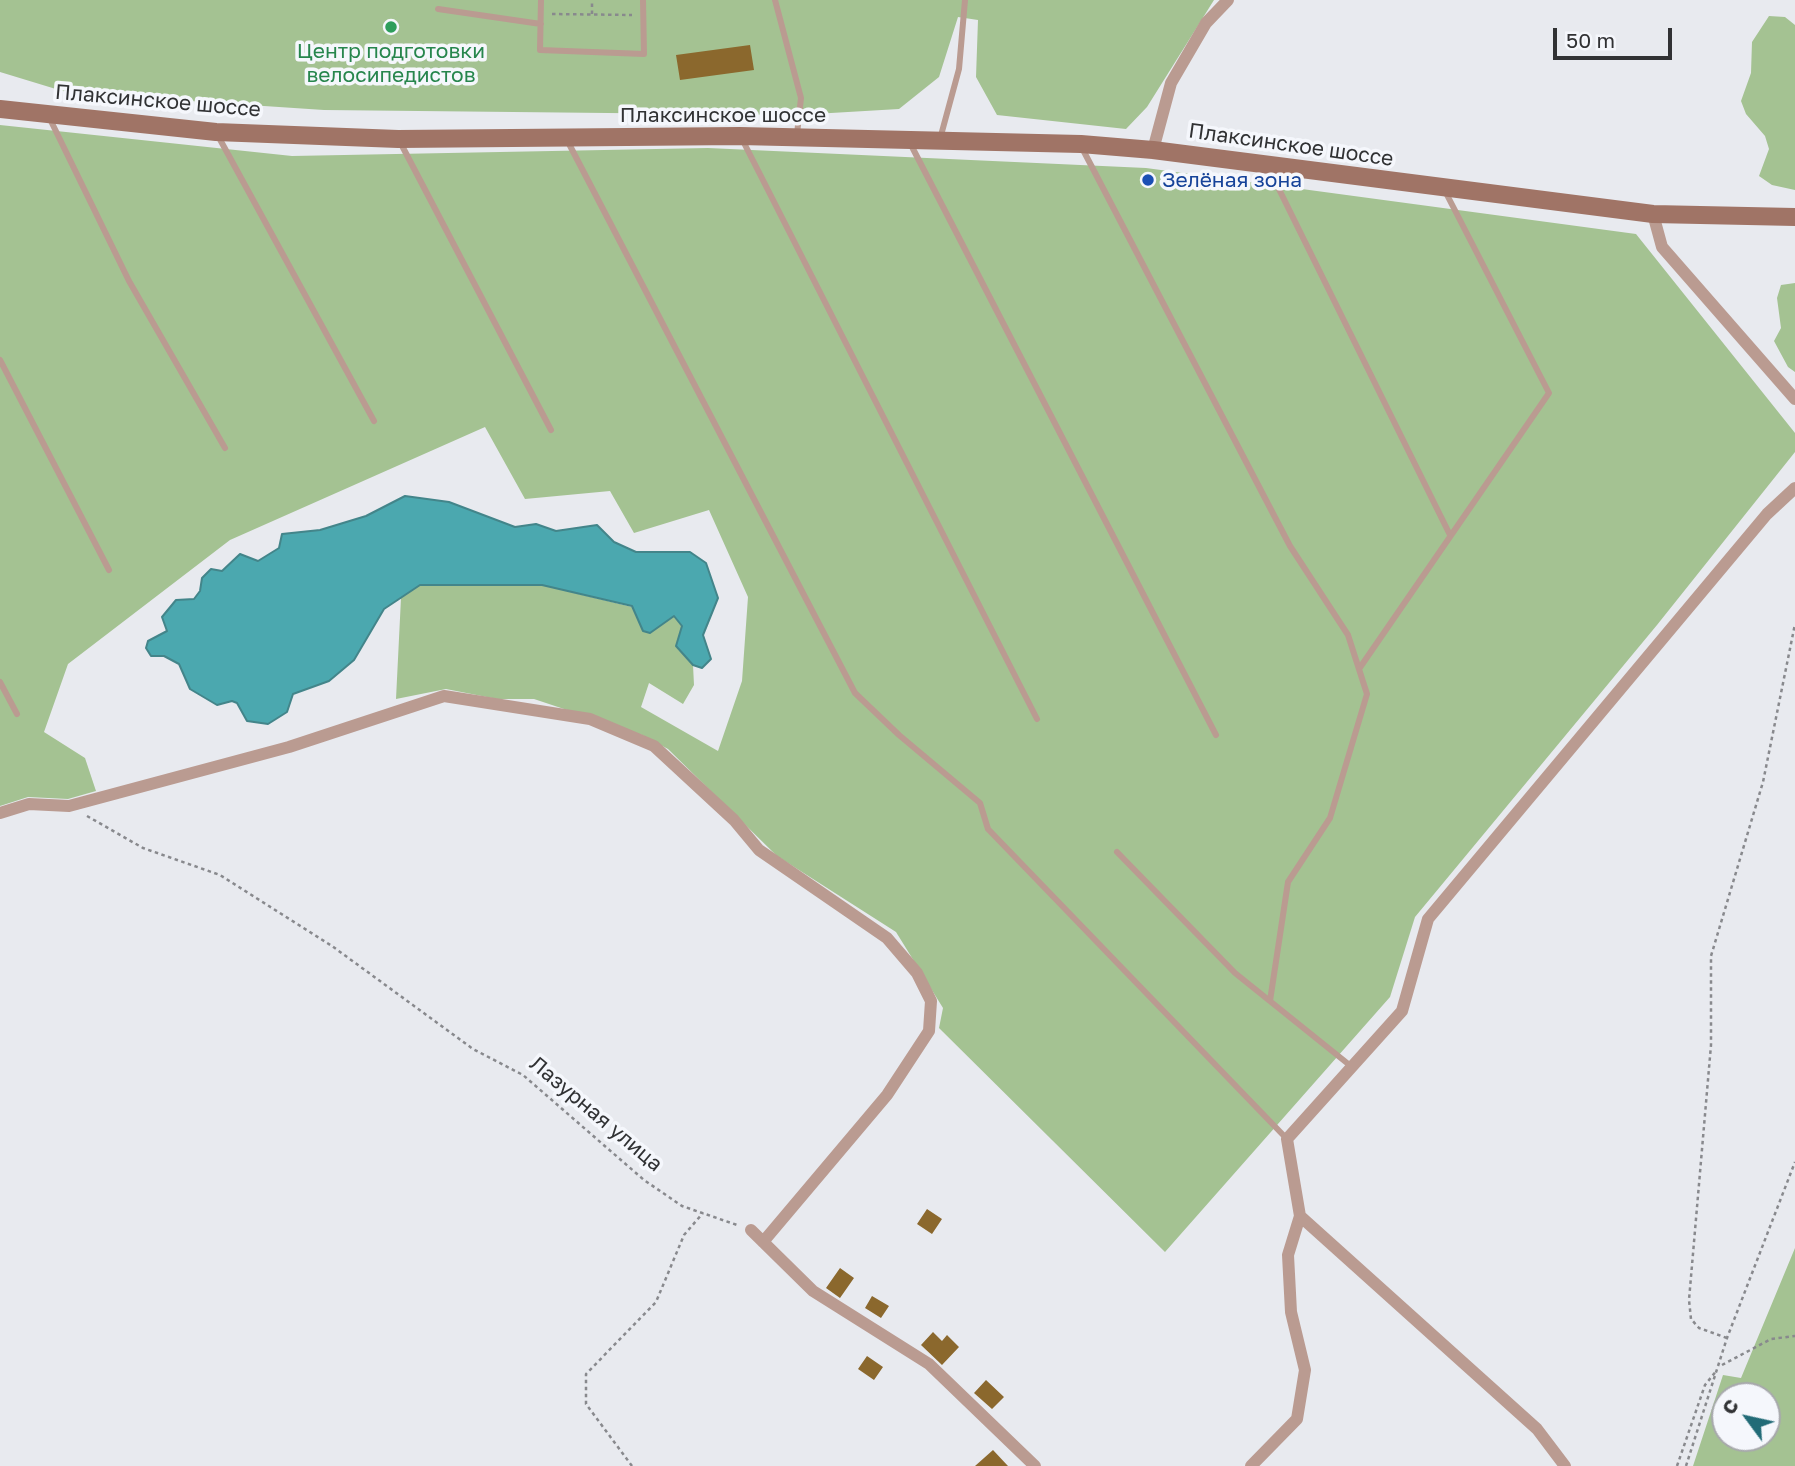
<!DOCTYPE html>
<meta charset="utf-8">
<style>
body{margin:0}
#map{position:relative;width:1795px;height:1466px;overflow:hidden;background:#e8eaef;font-family:"Golos Text",sans-serif}
canvas{display:block}
.north{position:absolute;left:1711px;top:1382px;width:70px;height:70px;box-sizing:border-box;background:#f5f7fc;border:2px solid #a7a8ac;border-radius:50%;rotate:303deg;font-size:19px;font-weight:700;line-height:28px;text-align:center;color:#313234}
.north::after{content:'';display:block;margin:auto;width:24px;height:32px;background:#226b77;clip-path:polygon(50% 0,100% 100%,50% 72%,0 100%)}
.scale{position:absolute;left:1553px;top:28px;width:119px;height:32px;box-sizing:border-box;border:4px solid #313234;border-top:0;padding-left:9px;font-size:21px;line-height:24px;white-space:nowrap;color:#313234;-webkit-text-stroke:5px #f5f7fc;paint-order:stroke}
</style>
<div id="map">
<canvas width="1795" height="1466"></canvas>
<div class="north">С</div>
<div class="scale">50 m</div>
</div>
<script>
const g = document.querySelector('canvas').getContext('2d');
g.lineJoin = 'round';
function paint(path, color) { g.fillStyle = color; g.fill(path, 'evenodd'); }
const shape = rows => new Path2D(rows.map(r => 'M' + r).join(''));
function stroke(path, color, width, dash) { g.strokeStyle = color; g.lineWidth = width; g.lineCap = dash ? 'butt' : 'round'; g.setLineDash(dash || []); g.stroke(path); }
function label(font, color, halo, rows, align = 'center') {
  g.font = font + ' "Golos Text",sans-serif'; g.lineWidth = 7; g.setLineDash([]); g.textBaseline = 'middle'; g.strokeStyle = halo; g.fillStyle = color; for (const [text, x, y, turn = 0] of rows) {
    g.save(); g.translate(x, y); g.rotate((+turn || 0) * Math.PI / 180); g.textAlign = isNaN(turn) ? turn : align; if (halo) g.strokeText(text, 0, 0); g.fillText(text, 0, 0); g.restore();
  }
}
const green = shape([
 [0,0,1214,0,1147,107,1126,129,997,115,976,77,978,20,958,17,939,77,899,109,797,115,324,110,69,93,0,72],
 [1769,16,1785,17,1795,25,1795,190,1772,185,1759,176,1769,149,1765,136,1746,114,1741,101,1751,73,1752,42],
 [0,125,292,156,708,148,1146,168,1636,234,1795,433,1795,452,1657,625,1415,917,1390,997,1165,1252,939,1028,943,1008,896,932,777,856,668,749,642,735,534,699,497,699,446,689,396,699,401,598,420,585,542,585,632,607,643,631,674,616,682,626,676,646,693,665,694,685,683,704,649,683,641,707,718,751,742,681,748,597,709,510,634,533,610,491,525,499,485,427,230,540,68,664,44,732,85,758,96,791,68,799,28,797,0,806],
 [1795,283,1795,372,1788,367,1774,341,1781,328,1777,298,1781,285],
 [1795,1248,1795,1466,1693,1466,1723,1375,1741,1378],
 [1725,1396,1767,1396,1767,1438,1725,1438]
]);
const water = shape([
 [405,496,449,502,515,527,536,524,556,531,597,525,614,542,636,552,690,552,706,563,718,598,703,635,711,659,702,668,693,665,676,646,682,626,674,616,650,633,643,631,632,606,542,585,420,585,384,609,354,660,329,681,293,694,287,712,268,724,247,721,237,703,232,701,217,705,190,689,179,664,164,656,151,656,146,648,148,641,167,631,162,617,176,600,194,599,200,591,202,578,211,569,222,571,240,554,258,561,279,548,282,534,320,530,366,516,405,496]
]);
const building = shape([
 [750,45,754,70,680,80,676,55],
 [927,1209,942,1219,932,1234,917,1224],
 [840,1268,854,1278,840,1298,826,1288],
 [872,1296,889,1306,881,1318,865,1308],
 [933,1332,942,1341,947,1335,959,1347,942,1365,921,1345],
 [867,1356,883,1367,874,1380,858,1369],
 [986,1380,1004,1397,992,1409,974,1393],
 [993,1450,1008,1466,975,1466]
]);
const path = shape([
 [552,14,632,15],
 [592,14,592,0],
 [87,816,143,848,220,875,332,946,473,1049,523,1075,644,1180,682,1206,737,1225],
 [1727,1338,1699,1328,1691,1319,1689,1300,1711,1045,1711,956,1763,782,1795,624],
 [1722,1365,1771,1339,1795,1336],
 [632,1466,586,1404,586,1374,656,1302,684,1235,703,1213],
 [1677,1466,1705,1385,1717,1370],
 [1686,1466,1727,1338,1795,1162]
]);
const service = shape([
 [541,0,540,50,644,54,643,0],
 [775,0,801,98,797,134],
 [438,9,541,24],
 [49,117,129,281,225,448],
 [217,134,374,421],
 [741,137,1037,719],
 [940,139,959,69,965,0],
 [399,140,551,430],
 [567,140,855,693,899,735,980,803,988,829,1287,1139],
 [910,143,1216,735],
 [1081,146,1290,546,1348,635,1367,694,1330,818,1288,882,1270,1001],
 [1268,167,1450,535],
 [0,360,109,570],
 [1359,669,1549,393,1445,191],
 [0,682,17,714],
 [1117,852,1235,973,1352,1067]
]);
const minor = shape([
 [1153,150,1171,83,1206,23,1228,0],
 [1653,214,1662,247,1795,399],
 [0,813,29,804,69,806,289,747,444,696,590,719,654,746,734,820,759,850,887,938,917,973,931,1001,929,1031,887,1095,763,1242],
 [1300,1216,1537,1429,1565,1466],
 [751,1230,813,1291,929,1364,1035,1466],
 [1251,1466,1297,1419,1305,1370,1291,1312,1288,1255,1300,1216,1287,1139,1402,1011,1428,919,1767,514,1795,488]
]);
const secondary = shape([
 [0,109,216,132,398,139,740,136,1081,144,1153,150,1653,214,1795,217]
]);
const markers = [
 [391,27,7,"#2e9e5b"],
 [1148,180,7,"#1a4fb4"]
];
const leisureNames = [
 ["Центр подготовки",391,51],
 ["велосипедистов",391,75]
];
const streetNames = [
 ["Плаксинское шоссе",158,101,5],
 ["Плаксинское шоссе",723,115],
 ["Плаксинское шоссе",1291,145,8],
 ["Лазурная улица",596,1114,40]
];
const transitNames = [
 ["Зелёная зона",1162,180]
];
paint(green, '#a4c292');
paint(water, '#4ba8af');
stroke(water, '#43858a', 2);
paint(building, '#8b682d');
stroke(path, '#88898d', 2.5, [3.5, 3.5]);
stroke(service, '#ba9b91', 6);
stroke(minor, '#ba9b91', 12);
stroke(secondary, '#a07466', 18);
for (const [x, y, r, color] of markers) { const dot = new Path2D(); dot.arc(x, y, r, 0, 2 * Math.PI); g.fillStyle = color; g.fill(dot); stroke(dot, '#f5f7fc', 2.5); }
label('21px', '#27864d', '#f5f7fc', leisureNames);
label('21px', '#313234', '#f5f7fc', streetNames);
label('21px', '#164399', '#f5f7fc', transitNames, 'left');
</script>
